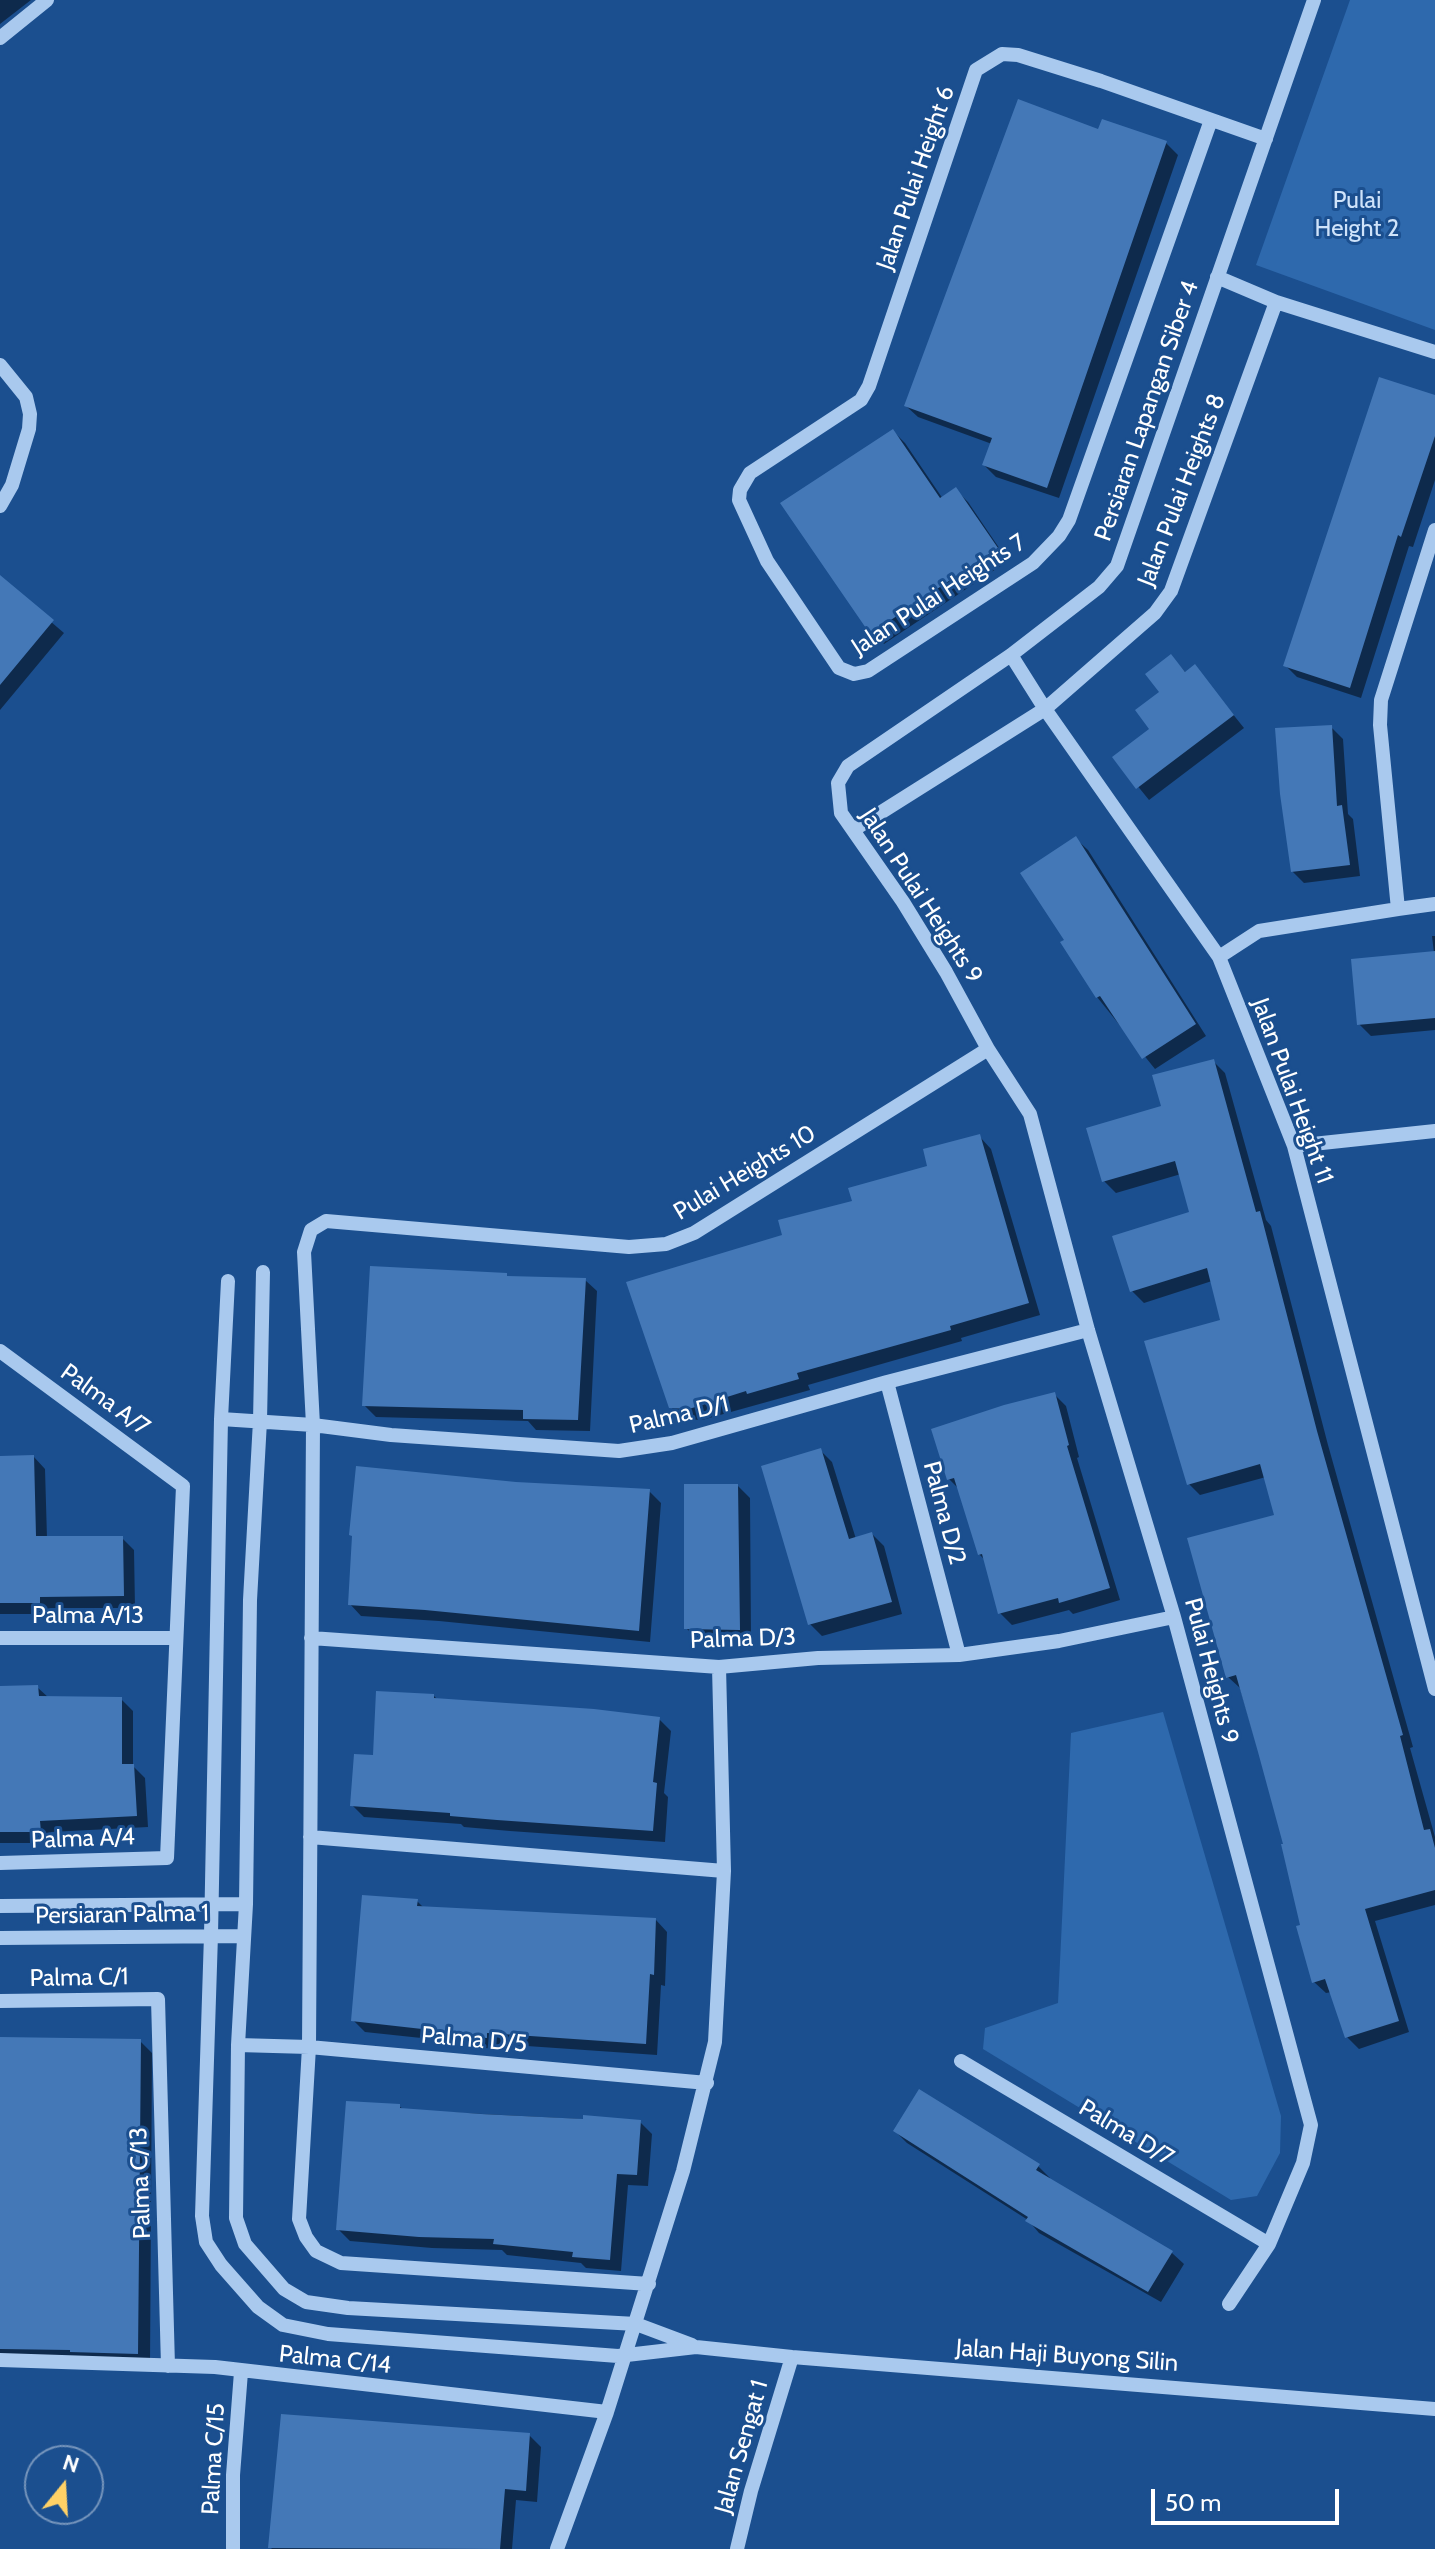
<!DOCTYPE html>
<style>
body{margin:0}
#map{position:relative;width:1435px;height:2549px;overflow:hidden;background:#1b4f8f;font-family:Cabin,sans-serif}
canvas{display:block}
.north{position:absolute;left:24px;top:2445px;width:80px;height:80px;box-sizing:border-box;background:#1b4f8f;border:2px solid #7695bc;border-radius:50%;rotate:18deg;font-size:22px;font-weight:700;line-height:32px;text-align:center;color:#fff}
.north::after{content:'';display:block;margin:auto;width:28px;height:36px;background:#ffd166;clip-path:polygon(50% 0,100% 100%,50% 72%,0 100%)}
.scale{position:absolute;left:1151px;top:2489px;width:188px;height:36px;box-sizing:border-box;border:4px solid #fff;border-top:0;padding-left:10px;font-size:24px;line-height:28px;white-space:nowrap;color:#fff;-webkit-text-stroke:6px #1b4f8f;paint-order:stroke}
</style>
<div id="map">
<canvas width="1435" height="2549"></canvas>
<div class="north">N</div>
<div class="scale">50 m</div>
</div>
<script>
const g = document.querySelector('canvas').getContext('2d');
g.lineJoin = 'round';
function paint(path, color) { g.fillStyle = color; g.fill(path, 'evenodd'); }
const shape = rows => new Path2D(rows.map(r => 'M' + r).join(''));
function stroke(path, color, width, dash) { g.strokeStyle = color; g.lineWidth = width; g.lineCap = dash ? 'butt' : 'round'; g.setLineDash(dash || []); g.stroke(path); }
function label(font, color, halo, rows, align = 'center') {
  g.font = font + ' Cabin,sans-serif'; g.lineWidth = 6; g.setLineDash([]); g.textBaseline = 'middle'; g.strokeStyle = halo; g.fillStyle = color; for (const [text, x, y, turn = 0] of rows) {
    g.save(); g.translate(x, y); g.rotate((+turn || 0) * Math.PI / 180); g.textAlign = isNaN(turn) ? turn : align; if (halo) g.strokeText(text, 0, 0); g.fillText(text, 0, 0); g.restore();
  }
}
const green = shape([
 [1350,0,1435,0,1435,330,1256,265],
 [1163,1712,1281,2116,1280,2153,1257,2196,1231,2200,983,2049,985,2028,1058,2003,1071,1733]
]);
const shadow = shape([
 [0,0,31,0,0,24],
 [1100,132,1166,143,1178,155,1059,498,996,477,984,465,992,444,918,417,906,406],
 [1435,397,1435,480,1413,547,1409,546,1361,698,1297,677,1285,665],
 [893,431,905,443,943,499,956,490,968,502,1008,561,884,644,872,632],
 [1,579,64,633,0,710,0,580],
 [1171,656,1187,674,1195,667,1244,728,1149,800,1115,758,1152,730],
 [1331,727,1343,739,1348,814,1353,819,1360,876,1304,883,1292,871],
 [1076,839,1088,850,1206,1036,1155,1069,1097,997,1067,940],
 [1432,936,1435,936,1435,1030,1371,1036,1359,1024,1434,953],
 [1213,1061,1225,1073,1266,1220,1271,1226,1328,1445,1413,1747,1410,1748,1435,1837,1435,1905,1375,1921,1409,2032,1359,2049,1347,2037,1332,1992,1326,1993,1314,1982,1286,1845,1240,1688,1228,1677,1277,1517,1266,1477,1200,1495,1189,1484,1222,1321,1212,1281,1144,1303,1132,1291,1191,1213,1181,1174,1116,1193,1104,1181,1163,1107],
 [980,1137,991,1149,1040,1315,961,1338,962,1341,808,1385,810,1390,702,1420,683,1419,671,1407,784,1236,930,1167],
 [508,1278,585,1280,597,1291,590,1431,536,1430,528,1421,376,1417,364,1405],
 [1054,1394,1066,1406,1079,1457,1077,1458,1120,1600,1073,1614,1069,1610,1012,1625,1000,1613,985,1560,979,1554,960,1490,949,1479],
 [820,1450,832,1462,856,1539,872,1534,884,1546,902,1614,822,1636,810,1624],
 [0,1457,34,1457,45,1469,47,1538,122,1538,134,1550,135,1608,51,1608,51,1614,0,1614],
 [516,1484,649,1491,661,1503,650,1642,439,1621,361,1616,350,1604],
 [738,1486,750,1498,751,1640,698,1640,686,1628],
 [0,1687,37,1687,49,1698,121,1699,133,1711,133,1766,145,1778,148,1827,51,1832,52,1843,0,1843],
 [434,1696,438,1700,659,1719,671,1731,664,1793,668,1797,665,1842,510,1831,464,1827,461,1824,364,1817,352,1805,375,1757],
 [417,1901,424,1908,656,1920,667,1932,665,1986,661,1985,657,2055,498,2044,498,2049,445,2045,440,2040,365,2032,353,2020],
 [0,2039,140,2041,152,2053,150,2365,0,2360],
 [399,2106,404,2110,640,2122,652,2134,648,2186,628,2185,621,2271,586,2268,581,2263,507,2255,502,2250,432,2248,350,2241,338,2229],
 [895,2131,1038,2166,1050,2178,1049,2180,1172,2253,1184,2264,1161,2302,1039,2233,1028,2220,907,2143],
 [529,2435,541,2447,537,2502,516,2500,512,2549,272,2549,270,2547]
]);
const building = shape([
 [1018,99,1098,129,1102,119,1167,141,1047,488,982,465,992,438,904,406],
 [1379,377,1435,395,1435,436,1401,537,1398,535,1350,688,1283,666],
 [893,429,940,498,956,487,998,548,870,634,780,503],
 [0,575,54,620,0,685],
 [1171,654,1185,672,1195,664,1234,715,1136,789,1112,757,1149,729,1135,710,1159,692,1145,674],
 [1332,725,1337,806,1342,805,1350,865,1291,872,1280,794,1275,728],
 [1076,836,1196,1024,1142,1059,1100,996,1096,998,1060,942,1064,940,1020,873],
 [1435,951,1435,1018,1357,1025,1351,959],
 [1214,1059,1256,1212,1260,1211,1317,1431,1403,1735,1400,1736,1424,1830,1430,1829,1435,1848,1435,1890,1365,1909,1399,2021,1345,2038,1325,1979,1312,1983,1296,1926,1300,1925,1281,1844,1283,1844,1258,1752,1236,1675,1226,1678,1187,1538,1274,1515,1260,1464,1187,1485,1144,1341,1220,1320,1207,1268,1130,1292,1112,1236,1189,1212,1175,1161,1102,1182,1086,1128,1161,1106,1152,1075],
 [980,1134,1029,1303,950,1326,951,1330,797,1373,799,1379,747,1394,746,1391,689,1409,669,1408,626,1282,782,1235,778,1220,852,1201,848,1188,927,1166,923,1149],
 [370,1266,507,1273,507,1276,586,1278,578,1420,523,1419,523,1410,362,1406],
 [1055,1392,1069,1445,1067,1446,1110,1588,1059,1603,1058,1598,998,1614,982,1554,978,1555,954,1478,947,1480,931,1429,1004,1405],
 [821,1448,849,1539,872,1532,892,1602,808,1625,761,1466],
 [34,1455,36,1536,123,1536,124,1596,40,1597,40,1603,0,1603,0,1456],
 [356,1466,516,1482,650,1489,639,1631,425,1610,348,1605,352,1536,349,1535],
 [684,1484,738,1484,740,1630,684,1629],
 [38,1685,39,1696,122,1697,122,1764,134,1764,137,1816,40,1821,41,1832,0,1832,0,1686],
 [376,1691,434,1694,434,1698,594,1709,660,1717,653,1782,657,1783,653,1831,497,1820,450,1816,450,1813,350,1806,354,1754,373,1755],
 [362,1895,418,1899,417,1906,656,1918,654,1975,650,1974,646,2044,487,2033,487,2038,431,2034,431,2030,351,2021],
 [0,2037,141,2039,138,2354,70,2352,70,2350,0,2349],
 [919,2089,1040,2164,1036,2170,1173,2251,1148,2292,1025,2221,1028,2217,893,2131],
 [346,2101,400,2104,400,2108,481,2114,583,2119,583,2115,641,2120,637,2175,617,2174,610,2260,572,2257,573,2252,493,2244,494,2239,419,2237,336,2230],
 [281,2414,530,2433,526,2491,505,2489,500,2549,268,2548]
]);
const minor = shape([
 [0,38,47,0],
 [1211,120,1069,520,1059,536,1033,563,868,671,854,674,839,668,767,561,739,500,740,490,750,473,861,400,869,386,976,70,1002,54,1018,55,1101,81,1266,139],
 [1217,277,1276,302,1435,352],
 [0,365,26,397,30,414,29,429,12,485,0,506],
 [1011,655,1045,709,1219,957,1294,1146,1435,1689],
 [853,830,1045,709,1155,613,1171,591,1276,302],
 [1398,909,1435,904],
 [1219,957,1259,931,1398,909,1380,725,1381,700,1435,530],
 [1294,1146,1435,1131],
 [263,1272,260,1421,250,1600,246,1904,238,2045,236,2218,245,2244,284,2289,306,2302,348,2308,636,2324,692,2345],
 [228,1281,221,1419,211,1935,202,2216,206,2242,221,2265,258,2307,283,2325,328,2334,618,2356,696,2347,792,2357,1435,2409],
 [0,1351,183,1486,167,1858,0,1863],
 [887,1382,959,1655],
 [221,1419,313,1425,391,1435,619,1451,672,1443,887,1382,1088,1330],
 [0,1638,175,1638],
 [311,1638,719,1667,818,1658,959,1655,1059,1641,1174,1617],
 [310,1837,724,1871],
 [0,1906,246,1904],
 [0,1938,244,1936],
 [0,2001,158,1999,168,2366],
 [238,2045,309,2047,707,2083],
 [961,2061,1269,2244],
 [649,2284,341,2263,316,2251,306,2237,299,2219,309,2047,313,1425,304,1252,311,1230,326,1221,629,1247,666,1244,694,1233,988,1049],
 [1229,2304,1269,2244,1303,2163,1311,2125,1174,1617,1088,1330,1030,1114,988,1049,946,972,903,902,841,813,838,783,848,766,1011,655,1099,587,1117,566,1314,0],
 [0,2360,215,2367,607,2412,683,2171,715,2042,724,1871,719,1667],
 [233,2549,233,2475,241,2372],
 [557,2549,607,2412],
 [737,2549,751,2491,792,2357]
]);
const streetNames = [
 ["Jalan Pulai Height 6",916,178,-71],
 ["Persiaran Lapangan Siber 4",1147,411,-71],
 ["Jalan Pulai Heights 8",1182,490,-69],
 ["Jalan Pulai Heights 7",939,595,-33],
 ["Jalan Pulai Heights 9",921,896,57],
 ["Jalan Pulai Height 11",1292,1091,70],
 ["Pulai Heights 10",745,1173,-31],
 ["Palma A/7",105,1400,36],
 ["Palma D/1",679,1415,-13],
 ["Palma D/2",944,1513,75],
 ["Palma A/13",88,1616],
 ["Palma D/3",743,1639,-2],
 ["Pulai Heights 9",1211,1671,75],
 ["Palma A/4",83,1839,-2],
 ["Persiaran Palma 1",122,1915,-1],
 ["Palma C/1",79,1978,-1],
 ["Palma D/5",474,2040,5],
 ["Palma D/7",1126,2133,31],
 ["Palma C/13",141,2183,-92],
 ["Jalan Haji Buyong Silin",1067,2356,4],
 ["Palma C/14",335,2360,6],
 ["Jalan Sengat 1",742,2447,-74],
 ["Palma C/15",214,2459,-87]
];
const parkNames = [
 ["Pulai",1357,201],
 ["Height 2",1357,229]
];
paint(green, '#2e69ad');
paint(shadow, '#0007');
paint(building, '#4478b7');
stroke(minor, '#a9c9ee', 14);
label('24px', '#fff', '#1b4f8f', streetNames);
label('24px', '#cfe3fa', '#1b4f8f', parkNames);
</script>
